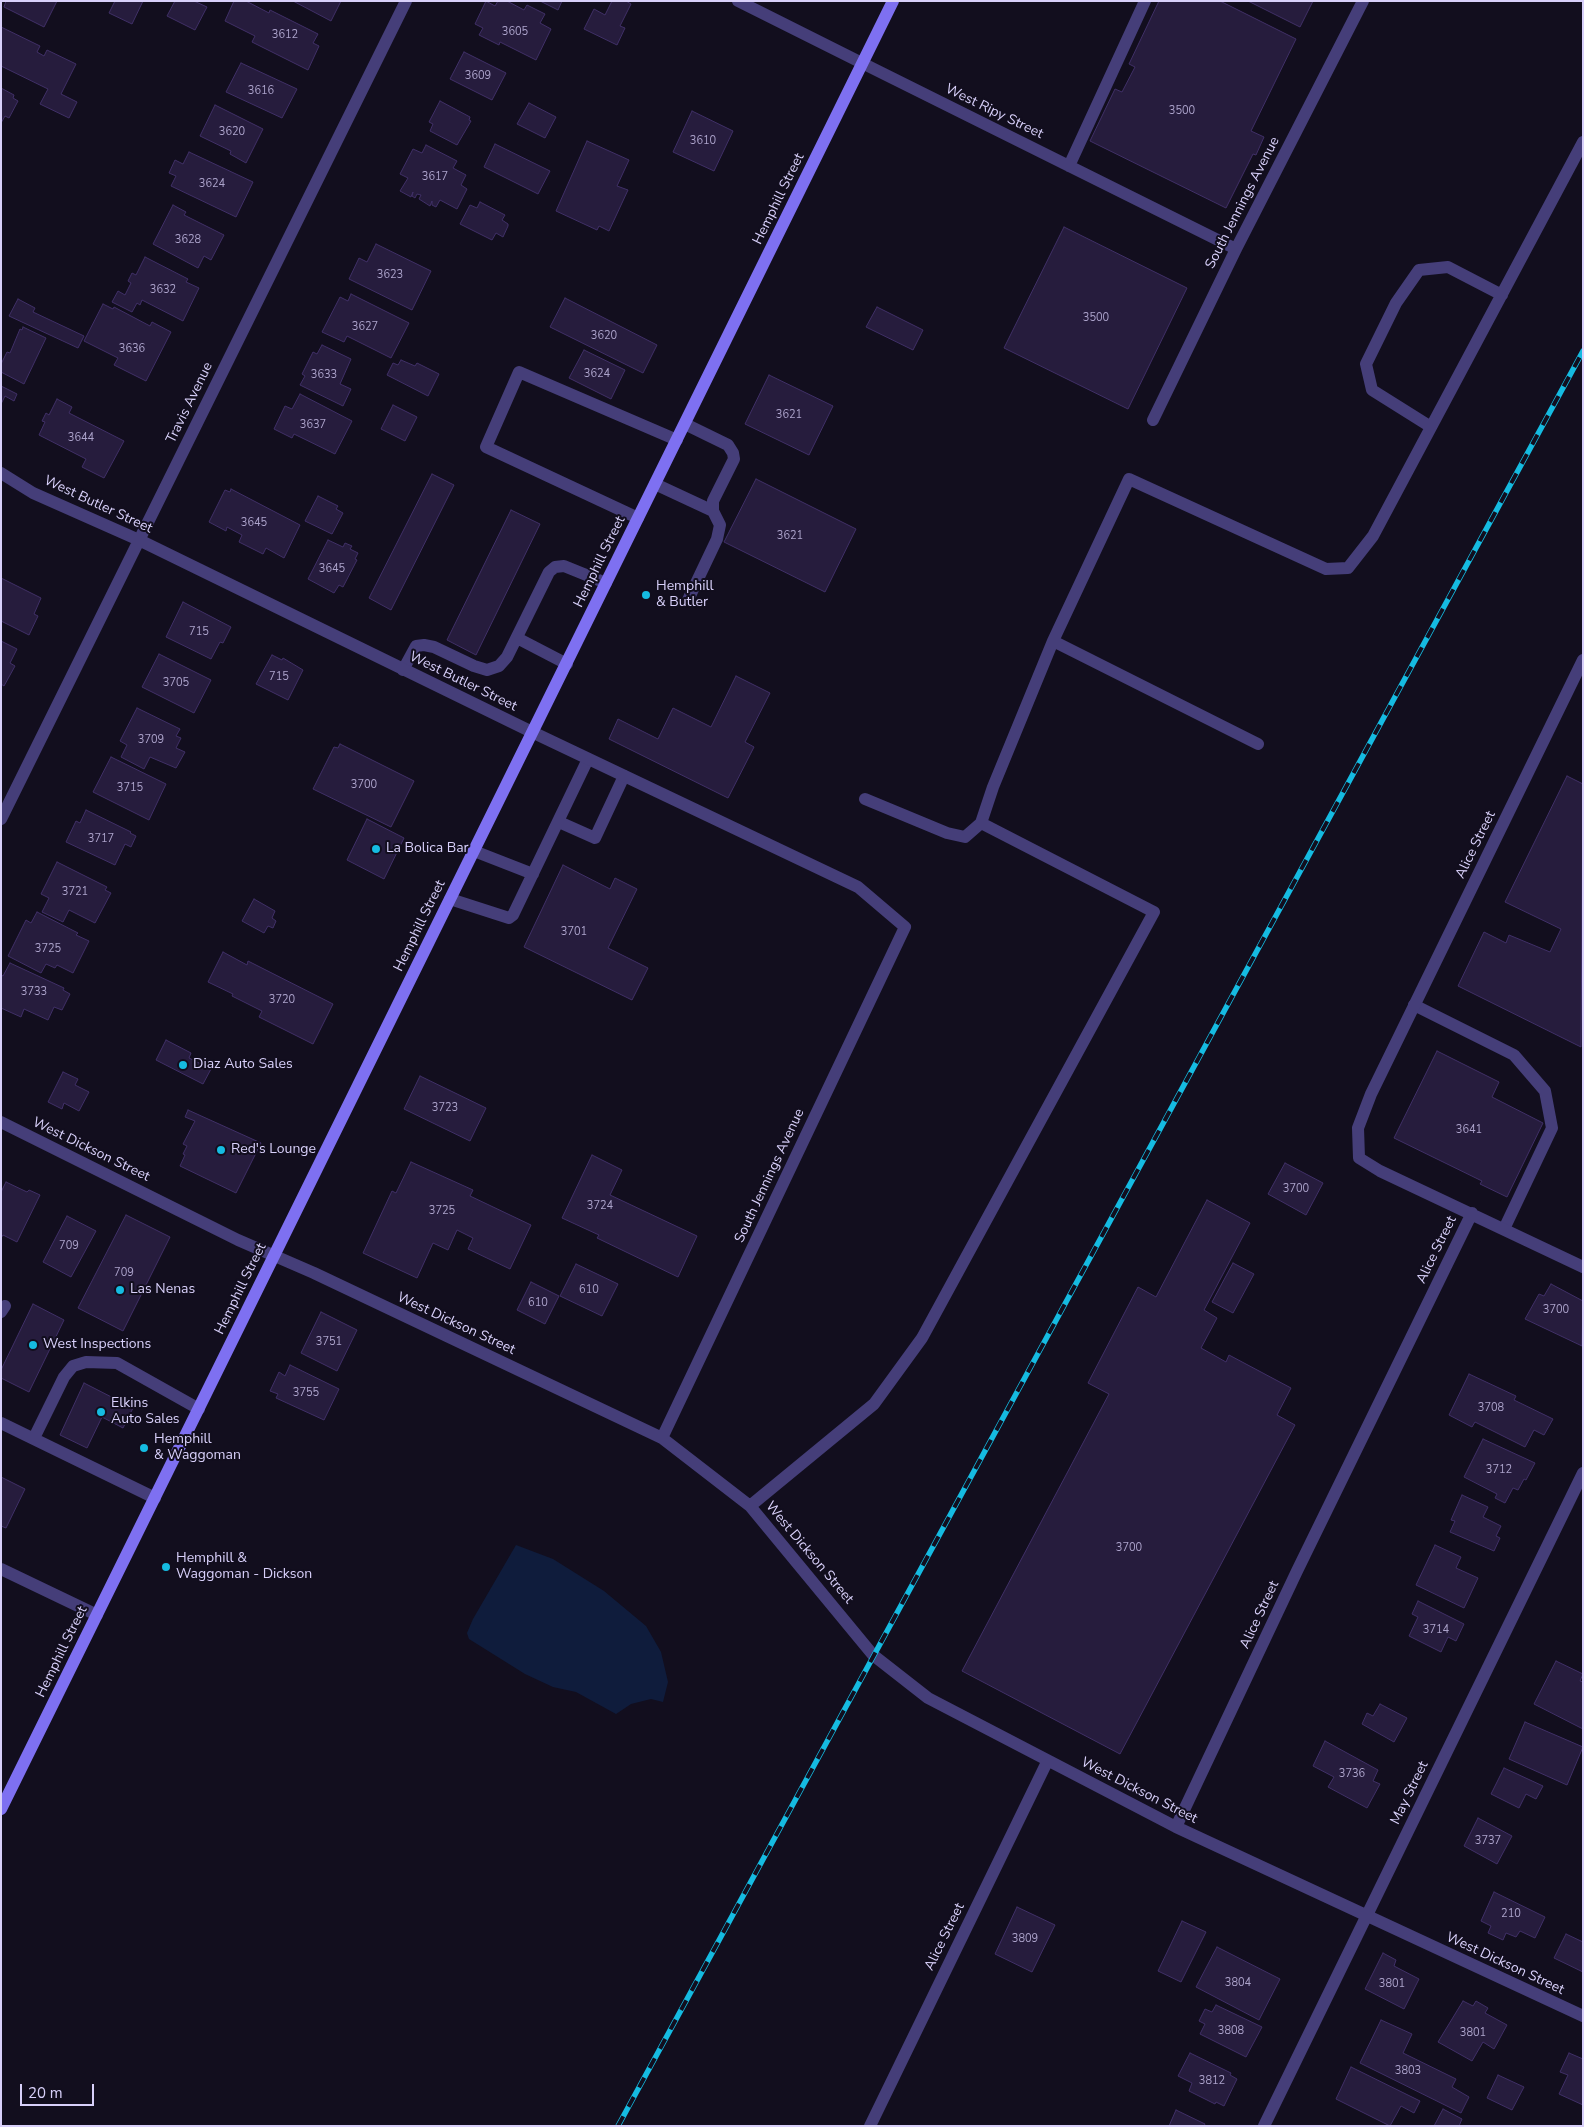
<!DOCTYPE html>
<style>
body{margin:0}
#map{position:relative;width:1584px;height:2127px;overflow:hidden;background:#120e1e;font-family:"Nunito Sans",sans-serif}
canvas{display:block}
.frame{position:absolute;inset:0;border:2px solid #d8d0fa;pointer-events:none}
.scale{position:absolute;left:20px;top:2084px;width:74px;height:22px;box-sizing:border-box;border:2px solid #d8d0fa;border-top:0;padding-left:6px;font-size:15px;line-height:18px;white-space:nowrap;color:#d8d0fa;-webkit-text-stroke:4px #120e1e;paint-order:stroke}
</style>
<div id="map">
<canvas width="1584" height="2127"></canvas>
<div class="frame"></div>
<div class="scale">20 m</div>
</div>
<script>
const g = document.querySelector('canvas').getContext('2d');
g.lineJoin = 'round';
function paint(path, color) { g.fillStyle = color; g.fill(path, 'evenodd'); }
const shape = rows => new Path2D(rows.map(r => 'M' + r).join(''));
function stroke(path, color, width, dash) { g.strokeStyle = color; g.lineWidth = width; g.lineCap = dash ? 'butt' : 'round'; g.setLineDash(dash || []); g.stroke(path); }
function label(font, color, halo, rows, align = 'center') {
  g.font = font + ' "Nunito Sans",sans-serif'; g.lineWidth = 4; g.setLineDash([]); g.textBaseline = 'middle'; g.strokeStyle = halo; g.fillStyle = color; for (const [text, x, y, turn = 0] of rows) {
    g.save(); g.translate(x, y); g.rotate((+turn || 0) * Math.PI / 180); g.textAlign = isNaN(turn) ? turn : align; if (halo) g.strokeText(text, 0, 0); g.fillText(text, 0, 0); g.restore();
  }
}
const water = shape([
 [516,1545,553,1559,604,1591,646,1626,661,1652,668,1682,663,1702,651,1699,631,1704,616,1714,576,1692,553,1687,525,1674,469,1639,467,1633,473,1619]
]);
const building = shape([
 [6,1,57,1,44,27,4,7,6,1],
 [115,1,143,1,132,24,109,13,115,1],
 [175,1,194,1,207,7,195,30,167,16,175,1],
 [234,1,246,1,269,13,270,10,318,34,313,43,319,46,308,70,252,42,255,36,225,21,234,1],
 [293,1,341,1,331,21,293,1],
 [486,1,495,6,498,1,507,1,524,10,527,5,545,14,540,23,551,29,536,60,500,42,499,45,479,35,483,28,475,24,486,1],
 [540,1,562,1,558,10,540,1],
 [612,1,626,1,631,4,620,26,625,28,617,45,584,29,594,9,605,15,612,1],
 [1159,1,1220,1,1296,39,1251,131,1264,137,1256,155,1253,154,1226,208,1090,141,1115,89,1122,92,1135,67,1129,64,1159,1],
 [1248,1,1313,1,1300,27,1248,1],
 [1,27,40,46,37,52,44,56,47,50,76,64,61,94,77,102,69,118,40,104,48,89,1,66,1,27],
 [464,52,506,73,492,100,450,79,464,52],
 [241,63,297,89,282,118,226,92,241,63],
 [1,88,14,95,13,98,18,101,9,118,5,116,1,123,1,88],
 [440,101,470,117,469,120,471,121,457,145,430,131,433,124,429,122,440,101],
 [529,103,556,117,545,138,517,124,529,103],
 [215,105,263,129,246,163,230,154,231,151,200,136,215,105],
 [692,111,733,131,714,171,673,152,692,111],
 [587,141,629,160,617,186,628,190,609,231,599,226,597,230,556,211,587,141],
 [495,144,550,171,538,194,484,167,495,144],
 [426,145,457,161,453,168,466,175,461,185,467,189,457,209,440,200,436,207,432,205,432,201,430,206,419,199,421,195,417,194,415,198,412,196,413,192,411,197,400,191,408,178,400,174,413,149,422,153,426,145],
 [189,152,253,182,236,217,171,186,176,176,169,173,175,160,183,164,189,152],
 [480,202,505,215,502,220,508,224,508,226,503,237,496,233,492,240,460,224,470,205,477,208,480,202],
 [173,205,186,212,184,215,224,235,211,260,204,256,198,268,153,244,173,205],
 [1064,227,1187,288,1128,409,1004,348,1064,227],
 [376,244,431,271,412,310,349,279,359,258,367,262,376,244],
 [145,257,188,279,186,282,199,288,183,321,142,300,140,305,137,303,132,312,112,302,118,291,125,295,131,283,128,281,132,273,136,275,145,257],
 [351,294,409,323,391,358,347,336,344,342,322,332,340,297,348,301,351,294],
 [565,298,657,345,643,373,550,327,565,298],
 [18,299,35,308,33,312,84,336,78,348,9,316,18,299],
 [103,304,113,309,114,307,150,326,152,322,171,332,146,381,114,365,118,358,84,341,103,304],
 [877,307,923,330,913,350,866,327,877,307],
 [23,327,46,338,24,384,1,372,1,364,7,352,10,353,20,329,22,330,23,327],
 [322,345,351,359,340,384,351,389,343,406,300,385,305,376,302,374,313,352,317,354,322,345],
 [584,350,625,370,611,399,569,378,584,350],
 [401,360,415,366,417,363,439,374,428,396,387,375,393,363,398,365,401,360],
 [769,375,833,406,809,455,745,424,769,375],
 [1,386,17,394,14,401,5,396,1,404,1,386],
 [300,394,352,421,335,454,294,434,292,438,274,429,285,406,292,409,300,394],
 [57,399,72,407,69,413,124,441,104,478,82,467,86,459,39,435,45,422,42,421,46,413,49,415,57,399],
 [393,405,417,417,405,441,381,429,393,405],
 [432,474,454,485,391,610,369,598,432,474],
 [756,479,856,529,825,592,724,542,756,479],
 [231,489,300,525,284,558,266,548,263,554,239,542,242,535,227,527,226,531,209,522,225,490,230,492,231,489],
 [318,496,338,506,336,509,343,513,332,534,305,521,318,496],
 [511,510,540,524,476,655,447,640,511,510],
 [328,540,343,547,345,543,352,546,350,549,358,553,355,559,357,560,343,587,339,585,334,593,308,579,328,540],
 [1,578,41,598,34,614,38,616,29,635,1,621,1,578],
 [183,602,231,627,223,643,220,642,211,659,166,637,183,602],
 [1,641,17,649,10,663,15,666,4,686,1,684,1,641],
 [159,654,211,680,194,713,142,687,159,654],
 [272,655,282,660,283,658,303,670,288,700,256,684,272,655],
 [736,676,770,693,745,742,754,747,728,798,609,739,618,719,658,739,673,708,711,727,736,676],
 [137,708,180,729,176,736,181,738,176,748,185,752,176,768,150,757,144,769,121,757,127,745,120,741,137,708],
 [340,744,414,781,391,827,313,789,334,747,338,748,340,744],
 [111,757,166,784,149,820,93,792,111,757],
 [1567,776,1583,784,1581,1047,1458,986,1484,932,1506,943,1509,935,1550,952,1561,929,1505,902,1567,776],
 [86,810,131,832,130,833,136,836,131,847,125,844,115,865,66,842,76,821,80,823,86,810],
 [367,819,404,838,384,879,347,860,367,819],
 [57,862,107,887,105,890,111,893,95,923,69,910,63,922,42,912,49,898,41,894,57,862],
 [563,865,610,889,615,878,637,889,608,948,648,968,632,1000,524,947,563,865],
 [254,899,275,911,272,918,276,921,273,928,268,926,264,933,242,921,254,899],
 [37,912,78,933,76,935,89,941,73,973,57,965,55,968,46,964,41,973,8,956,26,920,31,923,37,912],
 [223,952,247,965,248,961,333,1004,313,1044,259,1017,262,1011,232,996,233,994,208,982,223,952],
 [10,963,64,988,63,990,70,994,62,1010,54,1007,48,1020,24,1009,21,1017,1,1008,1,975,3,976,10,963],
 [166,1040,191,1053,189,1058,211,1069,203,1084,156,1060,166,1040],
 [1437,1051,1499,1082,1492,1097,1543,1123,1507,1197,1480,1184,1482,1181,1394,1138,1437,1051],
 [63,1072,78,1079,75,1085,89,1092,79,1111,64,1103,62,1109,48,1102,63,1072],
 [420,1076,486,1108,470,1141,404,1109,420,1076],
 [188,1110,261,1143,236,1193,180,1166,185,1155,183,1154,187,1146,183,1144,195,1121,185,1117,188,1110],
 [592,1155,622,1170,610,1195,697,1236,678,1277,597,1238,599,1235,562,1218,592,1155],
 [411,1162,473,1190,470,1196,531,1225,510,1269,468,1249,473,1238,457,1230,448,1250,433,1243,417,1278,363,1253,392,1191,396,1193,411,1162],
 [1285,1163,1323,1183,1306,1215,1268,1194,1285,1163],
 [6,1182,27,1192,29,1190,40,1195,17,1242,3,1235,1,1238,1,1192,6,1182],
 [1207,1200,1250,1223,1204,1310,1217,1318,1201,1348,1226,1362,1229,1355,1291,1388,1277,1415,1295,1425,1120,1754,962,1671,1109,1394,1088,1383,1138,1287,1156,1297,1207,1200],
 [126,1215,170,1237,123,1331,78,1308,126,1215],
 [67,1216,96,1231,71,1277,43,1262,67,1216],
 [1233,1263,1254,1274,1233,1313,1212,1302,1233,1263],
 [576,1264,618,1284,602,1316,560,1296,576,1264],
 [531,1282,559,1296,545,1324,517,1310,531,1282],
 [1551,1284,1583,1301,1582,1346,1525,1319,1539,1294,1544,1296,1551,1284],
 [33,1304,64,1320,29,1392,1,1378,1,1370,33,1304],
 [321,1312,357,1330,337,1371,301,1353,321,1312],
 [290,1365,339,1389,324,1420,276,1398,278,1394,270,1391,279,1372,285,1376,290,1365],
 [1469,1374,1516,1396,1514,1400,1553,1419,1544,1435,1534,1430,1525,1447,1475,1422,1472,1427,1449,1415,1469,1374],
 [84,1383,133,1408,123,1428,102,1417,87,1448,60,1435,84,1383],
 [1483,1439,1535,1463,1526,1480,1524,1479,1518,1490,1513,1488,1505,1503,1495,1498,1497,1494,1464,1477,1483,1439],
 [1,1477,25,1489,6,1528,1,1526,1,1477],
 [1462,1495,1488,1507,1483,1517,1501,1526,1496,1536,1500,1538,1494,1551,1450,1532,1455,1521,1451,1520,1462,1495],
 [1435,1545,1461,1557,1456,1568,1478,1578,1464,1608,1416,1585,1435,1545],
 [1418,1601,1464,1624,1456,1641,1448,1637,1441,1652,1409,1636,1418,1617,1412,1614,1418,1601],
 [1556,1661,1583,1674,1580,1681,1583,1682,1583,1729,1534,1704,1556,1661],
 [1380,1704,1407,1718,1394,1742,1362,1724,1367,1713,1373,1716,1380,1704],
 [1525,1722,1583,1747,1567,1785,1509,1759,1525,1722],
 [1325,1741,1378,1770,1373,1781,1380,1784,1367,1808,1328,1787,1334,1777,1313,1766,1325,1741],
 [1504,1768,1543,1786,1536,1799,1526,1794,1519,1808,1491,1794,1504,1768],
 [1478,1818,1512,1836,1497,1864,1464,1846,1478,1818],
 [1494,1892,1545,1917,1535,1938,1520,1931,1516,1937,1506,1933,1503,1940,1488,1933,1491,1926,1481,1921,1494,1892],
 [1017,1907,1055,1925,1032,1972,995,1954,1017,1907],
 [1182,1921,1206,1932,1181,1982,1158,1971,1182,1921],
 [1566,1934,1583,1942,1583,1972,1554,1958,1566,1934],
 [1217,1947,1280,1979,1259,2020,1196,1987,1217,1947],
 [1383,1953,1396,1960,1394,1966,1419,1979,1404,2009,1365,1989,1383,1953],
 [1463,2001,1473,2006,1476,2001,1488,2008,1485,2013,1507,2025,1494,2049,1483,2042,1472,2061,1438,2042,1463,2001],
 [1216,2005,1262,2027,1246,2057,1200,2034,1205,2024,1199,2021,1205,2009,1212,2012,1216,2005],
 [1381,2020,1412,2034,1403,2053,1456,2079,1452,2087,1469,2097,1461,2113,1360,2063,1381,2020],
 [1190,2053,1231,2073,1230,2075,1237,2079,1224,2106,1216,2102,1215,2104,1189,2091,1192,2083,1178,2076,1190,2053],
 [1569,2053,1583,2059,1583,2105,1559,2094,1568,2075,1560,2072,1569,2053],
 [1351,2067,1420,2101,1414,2113,1401,2106,1390,2126,1336,2099,1351,2067],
 [1498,2075,1524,2087,1512,2110,1487,2098,1498,2075],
 [1443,2109,1462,2119,1459,2126,1434,2126,1443,2109],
 [1176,2110,1205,2124,1204,2126,1169,2126,1176,2110]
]);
const service = shape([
 [862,63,1236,249],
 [1069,166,1145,1],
 [1153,420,1236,249,1363,1],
 [685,424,728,445,733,453,734,459,713,501,713,511,720,525,717,539,688,600],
 [655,484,713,511],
 [638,518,486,447,519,372,677,440],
 [517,638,567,664],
 [403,670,416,646,424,645,434,647,474,666,487,670,499,666,507,657,549,572,555,567,564,566,606,583],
 [559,822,595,838,624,776],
 [474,851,533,874],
 [450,899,509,918,513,915,588,759],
 [1414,1005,1514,1055,1545,1091,1552,1128,1504,1229],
 [1,1312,5,1306],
 [1,1423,155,1498],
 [34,1438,64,1377,73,1366,86,1362,117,1363,199,1409]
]);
const minor = shape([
 [738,1,862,63],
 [1431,427,1372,390,1366,364,1396,303,1419,270,1448,267,1502,295],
 [1,473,33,493,139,540,532,732,858,887,905,927,662,1438],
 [1053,641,1258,744],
 [1583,660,1371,1094,1358,1128,1359,1158,1380,1171,1583,1267],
 [865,799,947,833,965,837,981,823,993,787,1053,641,1129,479,1326,569,1348,568,1373,536,1583,142],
 [1,819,406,1],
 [1,1122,238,1240,314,1273,662,1438,750,1506,873,1655,928,1698,1176,1827,1583,2016],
 [750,1506,874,1404,922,1338,1154,912,981,823],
 [1,1569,97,1615],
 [1176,1827,1297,1571,1472,1213],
 [870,2126,1047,1762],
 [1264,2126,1583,1473]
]);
const secondary = shape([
 [1,1809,893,1]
]);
const rail = shape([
 [618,2126,1583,351]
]);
const markers = [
 [646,595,5,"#15bbe1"],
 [376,849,5,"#15bbe1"],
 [183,1065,5,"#15bbe1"],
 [221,1150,5,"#15bbe1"],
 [120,1290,5,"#15bbe1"],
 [33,1345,5,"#15bbe1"],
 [101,1412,5,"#15bbe1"],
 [144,1448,5,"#15bbe1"],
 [166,1567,5,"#15bbe1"]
];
const numberNames = [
 ["3605",515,32],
 ["3612",285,35],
 ["3609",478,76],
 ["3616",261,91],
 ["3500",1182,111],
 ["3620",232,132],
 ["3610",703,141],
 ["3617",435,177],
 ["3624",212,184],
 ["3628",188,240],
 ["3623",390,275],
 ["3632",163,290],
 ["3500",1096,318],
 ["3627",365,327],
 ["3620",604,336],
 ["3636",132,349],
 ["3624",597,374],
 ["3633",324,375],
 ["3621",789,415],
 ["3637",313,425],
 ["3644",81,438],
 ["3645",254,523],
 ["3621",790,536],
 ["3645",332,569],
 ["715",199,632],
 ["715",279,677],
 ["3705",176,683],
 ["3709",151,740],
 ["3700",364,785],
 ["3715",130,788],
 ["3717",101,839],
 ["3721",75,892],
 ["3701",574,932],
 ["3725",48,949],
 ["3733",34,992],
 ["3720",282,1000],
 ["3723",445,1108],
 ["3641",1469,1130],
 ["3700",1296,1189],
 ["3724",600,1206],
 ["3725",442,1211],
 ["709",69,1246],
 ["709",124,1273],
 ["610",589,1290],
 ["610",538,1303],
 ["3700",1556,1310],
 ["3751",329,1342],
 ["3755",306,1393],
 ["3708",1491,1408],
 ["3712",1499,1470],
 ["3700",1129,1548],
 ["3714",1436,1630],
 ["3736",1352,1774],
 ["3737",1488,1841],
 ["210",1511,1914],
 ["3809",1025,1939],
 ["3804",1238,1983],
 ["3801",1392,1984],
 ["3808",1231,2031],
 ["3801",1473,2033],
 ["3803",1408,2071],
 ["3812",1212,2081]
];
const streetNames = [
 ["West Ripy Street",994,112,26],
 ["Hemphill Street",779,199,-64],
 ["South Jennings Avenue",1243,203,-63],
 ["Travis Avenue",190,403,-64],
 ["West Butler Street",98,505,25],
 ["Hemphill Street",600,562,-64],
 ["West Butler Street",463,682,26],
 ["Alice Street",1476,845,-64],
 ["Hemphill Street",420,926,-64],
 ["West Dickson Street",91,1150,26],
 ["South Jennings Avenue",770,1176,-65],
 ["Alice Street",1437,1250,-64],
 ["Hemphill Street",241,1289,-64],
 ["West Dickson Street",456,1324,25],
 ["West Dickson Street",809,1553,50],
 ["Alice Street",1260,1615,-65],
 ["Hemphill Street",62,1652,-64],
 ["West Dickson Street",1139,1791,27],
 ["May Street",1410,1793,-64],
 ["Alice Street",945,1937,-64],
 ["West Dickson Street",1505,1964,25]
];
const poiNames = [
 ["Hemphill",656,587],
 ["& Butler",656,603],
 ["La Bolica Bar",386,849],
 ["Diaz Auto Sales",193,1065],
 ["Red's Lounge",231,1150],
 ["Las Nenas",130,1290],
 ["West Inspections",43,1345],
 ["Elkins",111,1404],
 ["Auto Sales",111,1420],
 ["Hemphill",154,1440],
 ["& Waggoman",154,1456],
 ["Hemphill &",176,1559],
 ["Waggoman - Dickson",176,1575]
];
paint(water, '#0f1c3c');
paint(building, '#261c3d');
stroke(building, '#403067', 1);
stroke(service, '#453e79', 12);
stroke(minor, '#453e79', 12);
stroke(secondary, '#7e70f1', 12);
stroke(rail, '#15bbe1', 5.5);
stroke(rail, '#120e1e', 4, [11]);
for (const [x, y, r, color] of markers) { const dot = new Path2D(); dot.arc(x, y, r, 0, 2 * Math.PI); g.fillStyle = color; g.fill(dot); stroke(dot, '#120e1e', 2); }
label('11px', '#aca3cb', null, numberNames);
label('14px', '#d8d0fa', '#120e1e', streetNames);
label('14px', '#d8d0fa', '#120e1e', poiNames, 'left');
</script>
